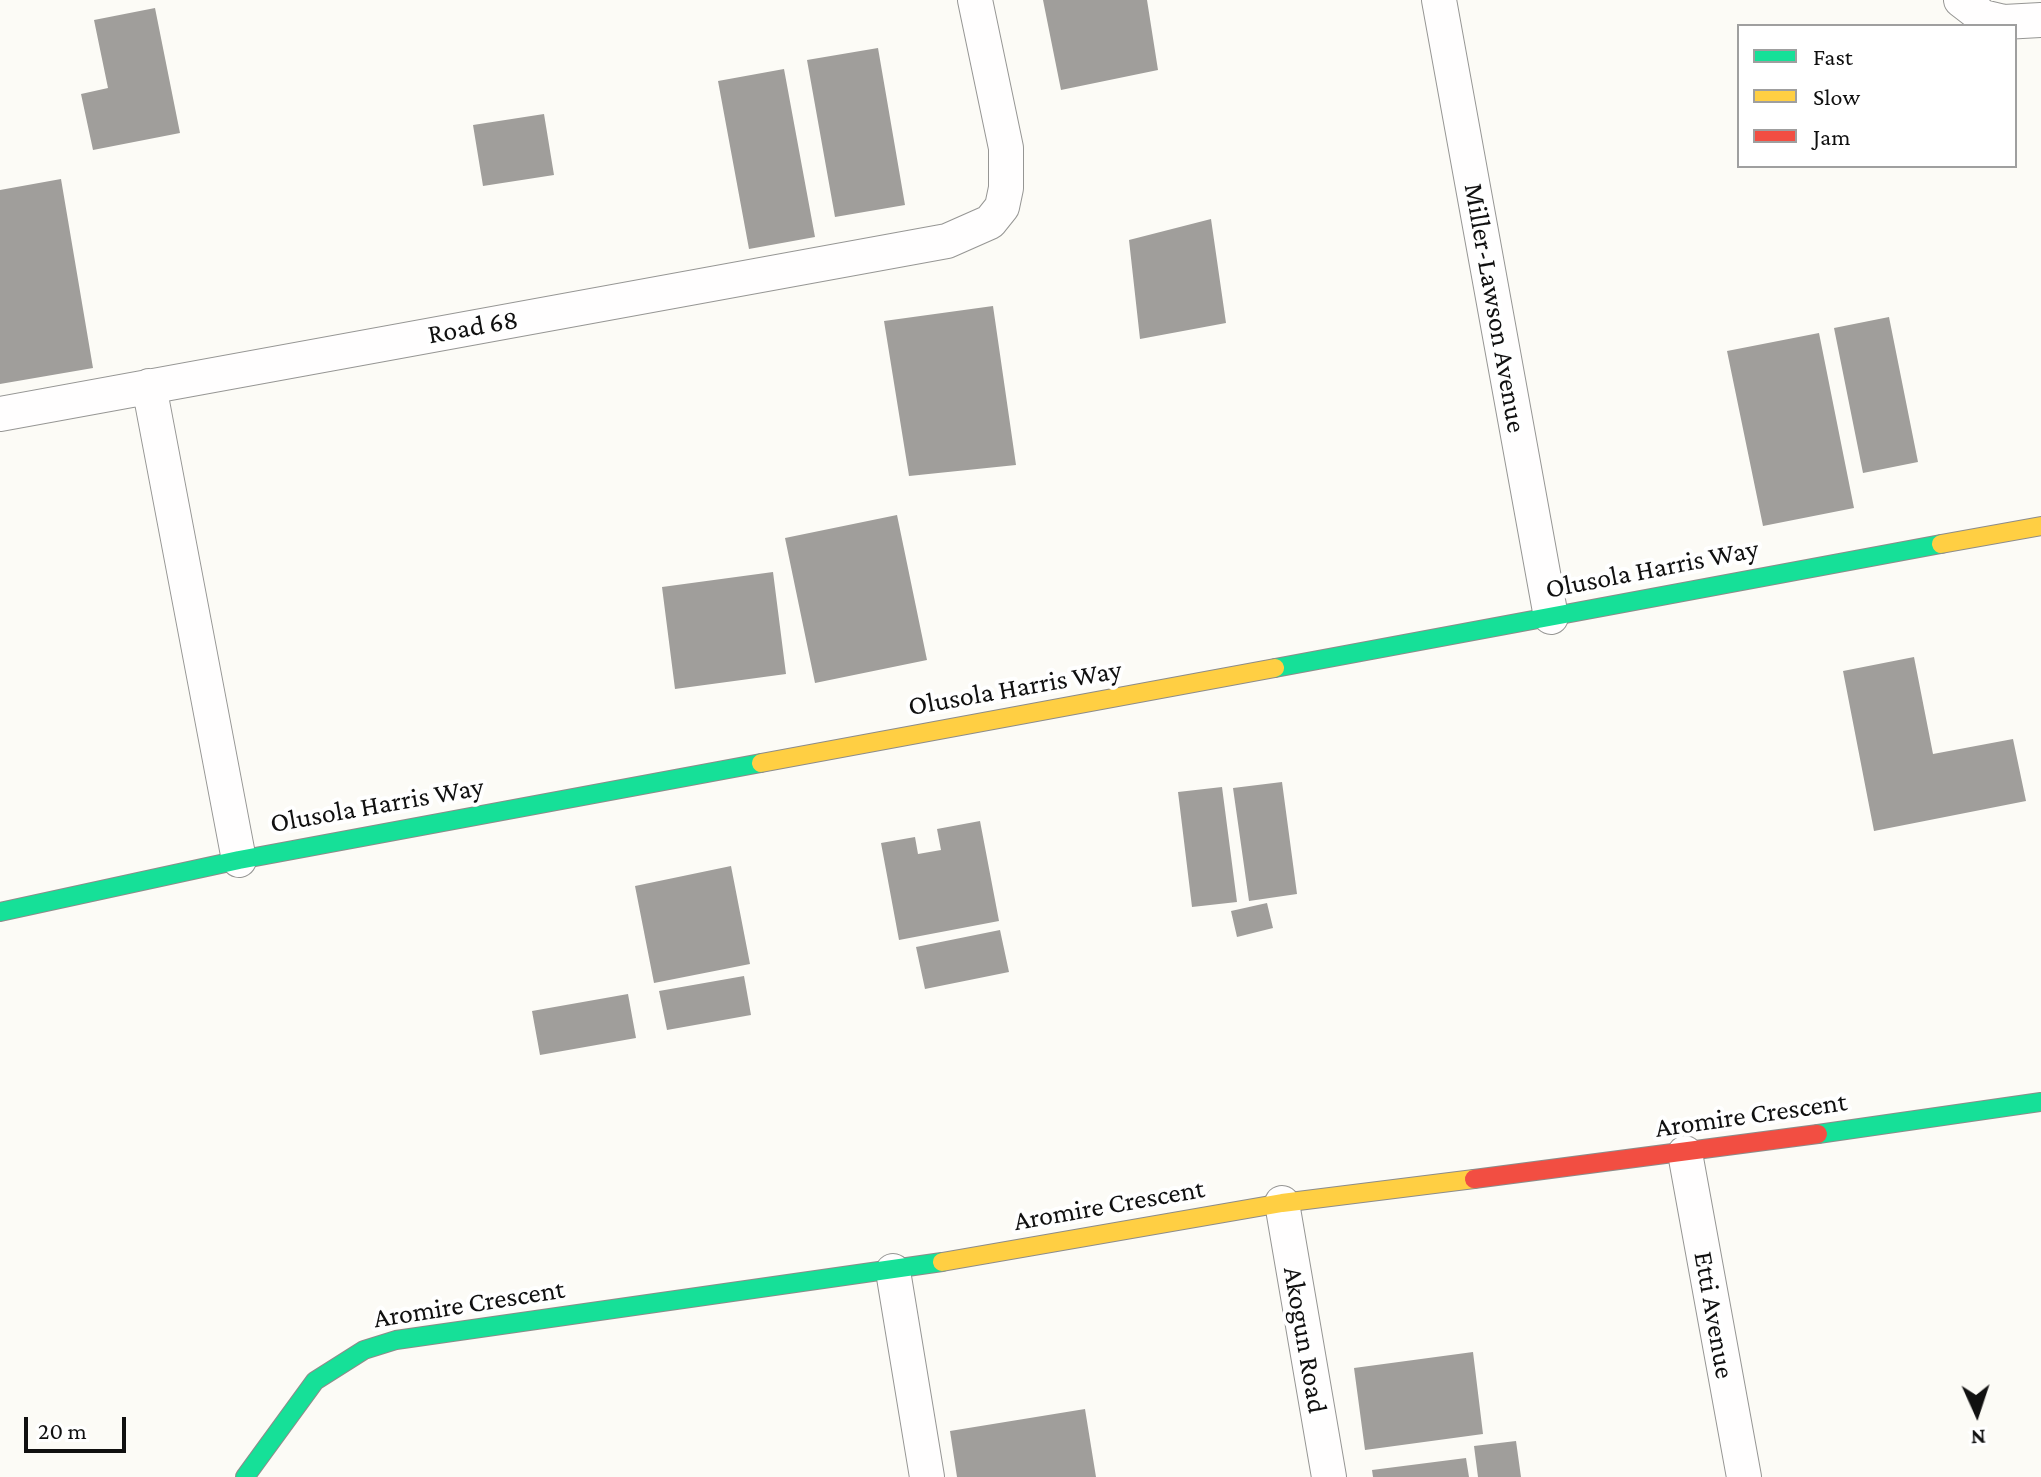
<!DOCTYPE html>
<style>
body{margin:0}
#map{position:relative;width:2041px;height:1477px;overflow:hidden;background:#fcfbf6;font-family:"Crimson Pro",serif}
canvas{display:block}
.legend{position:absolute;left:1737px;top:24px;width:280px;height:144px;box-sizing:border-box;background:#fff;border:2px solid #9f9f9f;margin:0;padding:10px 14px;list-style:none;font-size:24px;color:#101010}
.legend li{display:flex;align-items:center;gap:16px;height:40px}
.legend b{width:40px;border:2px solid #9f9f9f}
.north{position:absolute;left:1937px;top:1373px;width:80px;height:80px;-webkit-text-stroke:6px #fff;paint-order:stroke;rotate:177deg;font-size:22px;font-weight:700;line-height:32px;text-align:center;color:#101010}
.north::after{content:'';display:block;margin:auto;width:28px;height:36px;background:#101010;clip-path:polygon(50% 0,100% 100%,50% 72%,0 100%)}
.scale{position:absolute;left:24px;top:1417px;width:102px;height:36px;box-sizing:border-box;border:4px solid #101010;border-top:0;padding-left:10px;font-size:24px;line-height:28px;white-space:nowrap;color:#101010;-webkit-text-stroke:6px #fff;paint-order:stroke}
</style>
<div id="map">
<canvas width="2041" height="1477"></canvas>
<ul class="legend">
<li><b style="height:10px;background:#16e098"></b>Fast</li>
<li><b style="height:10px;background:#ffcf43"></b>Slow</li>
<li><b style="height:10px;background:#f24e42"></b>Jam</li>
</ul>
<div class="north">N</div>
<div class="scale">20 m</div>
</div>
<script>
const g = document.querySelector('canvas').getContext('2d');
g.lineJoin = 'round';
function paint(path, color) { g.fillStyle = color; g.fill(path, 'evenodd'); }
const shape = rows => new Path2D(rows.map(r => 'M' + r).join(''));
function stroke(path, color, width, dash) { g.strokeStyle = color; g.lineWidth = width; g.lineCap = dash ? 'butt' : 'round'; g.setLineDash(dash || []); g.stroke(path); }
function label(font, color, halo, rows, align = 'center') {
  g.font = font + ' "Crimson Pro",serif'; g.lineWidth = 8; g.setLineDash([]); g.textBaseline = 'middle'; g.strokeStyle = halo; g.fillStyle = color; for (const [text, x, y, turn = 0] of rows) {
    g.save(); g.translate(x, y); g.rotate((+turn || 0) * Math.PI / 180); g.textAlign = isNaN(turn) ? turn : align; if (halo) g.strokeText(text, 0, 0); g.fillText(text, 0, 0); g.restore();
  }
}
const building = shape([
 [1043,0,1147,0,1158,70,1061,90],
 [155,8,180,133,93,150,81,94,108,88,94,20],
 [878,48,905,205,835,217,807,60],
 [784,69,815,237,749,249,718,81],
 [544,114,554,175,483,186,473,125],
 [61,179,93,368,0,384,0,190],
 [1211,219,1226,323,1140,339,1129,240],
 [993,306,1016,465,909,476,884,321],
 [1889,317,1918,462,1863,473,1834,328],
 [1819,333,1854,508,1763,526,1727,351],
 [897,515,927,660,815,683,785,538],
 [773,572,786,674,675,689,662,587],
 [1914,657,1933,754,2013,739,2026,801,1874,831,1843,671],
 [1282,782,1297,894,1249,901,1233,788],
 [1222,787,1237,902,1192,907,1178,792],
 [980,821,999,921,899,940,881,843,915,837,918,854,941,850,937,829],
 [731,866,750,964,654,983,635,886],
 [1267,903,1273,928,1237,937,1231,911],
 [1000,930,1009,972,925,989,916,947],
 [744,976,751,1015,667,1030,659,991],
 [628,994,636,1038,540,1055,532,1011],
 [1473,1352,1483,1434,1365,1450,1354,1368],
 [1085,1409,1096,1477,957,1477,950,1431],
 [1516,1441,1521,1477,1478,1477,1474,1446],
 [1466,1458,1469,1477,1373,1477,1372,1470]
]);
const street = shape([
 [1439,0,1551,617],
 [1961,0,1983,17,2004,22,2041,20],
 [149,386,239,860],
 [0,414,947,241,990,222,1002,207,1006,188,1006,148,975,0],
 [1685,1153,1744,1477],
 [1282,1203,1329,1477],
 [893,1271,927,1477]
]);
const fast = shape([
 [1275,668,1941,544],
 [0,912,239,860,761,763],
 [1818,1134,2041,1102],
 [245,1477,315,1381,364,1350,396,1340,942,1262]
]);
const slow = shape([
 [1941,544,2041,526],
 [761,763,1275,668],
 [942,1262,1282,1203,1474,1179]
]);
const jam = shape([
 [1474,1179,1818,1134]
]);
const streetNames = [
 ["Miller-Lawson Avenue",1495,308,80],
 ["Road 68",473,327,-10],
 ["Olusola Harris Way",1652,569,-11],
 ["Olusola Harris Way",1015,688,-10],
 ["Olusola Harris Way",377,805,-10],
 ["Aromire Crescent",1751,1115,-8],
 ["Aromire Crescent",1109,1205,-10],
 ["Aromire Crescent",469,1304,-9],
 ["Etti Avenue",1714,1315,80],
 ["Akogun Road",1305,1340,80]
];
paint(building, '#a09e9b');
stroke(street, '#969694', 36);
stroke(fast, '#8d8c8a', 20);
stroke(slow, '#8d8c8a', 20);
stroke(jam, '#8d8c8a', 20);
stroke(street, '#fffefe', 34);
stroke(fast, '#16e098', 18);
stroke(slow, '#ffcf43', 18);
stroke(jam, '#f24e42', 18);
label('28px', '#101010', '#fff', streetNames);
</script>
